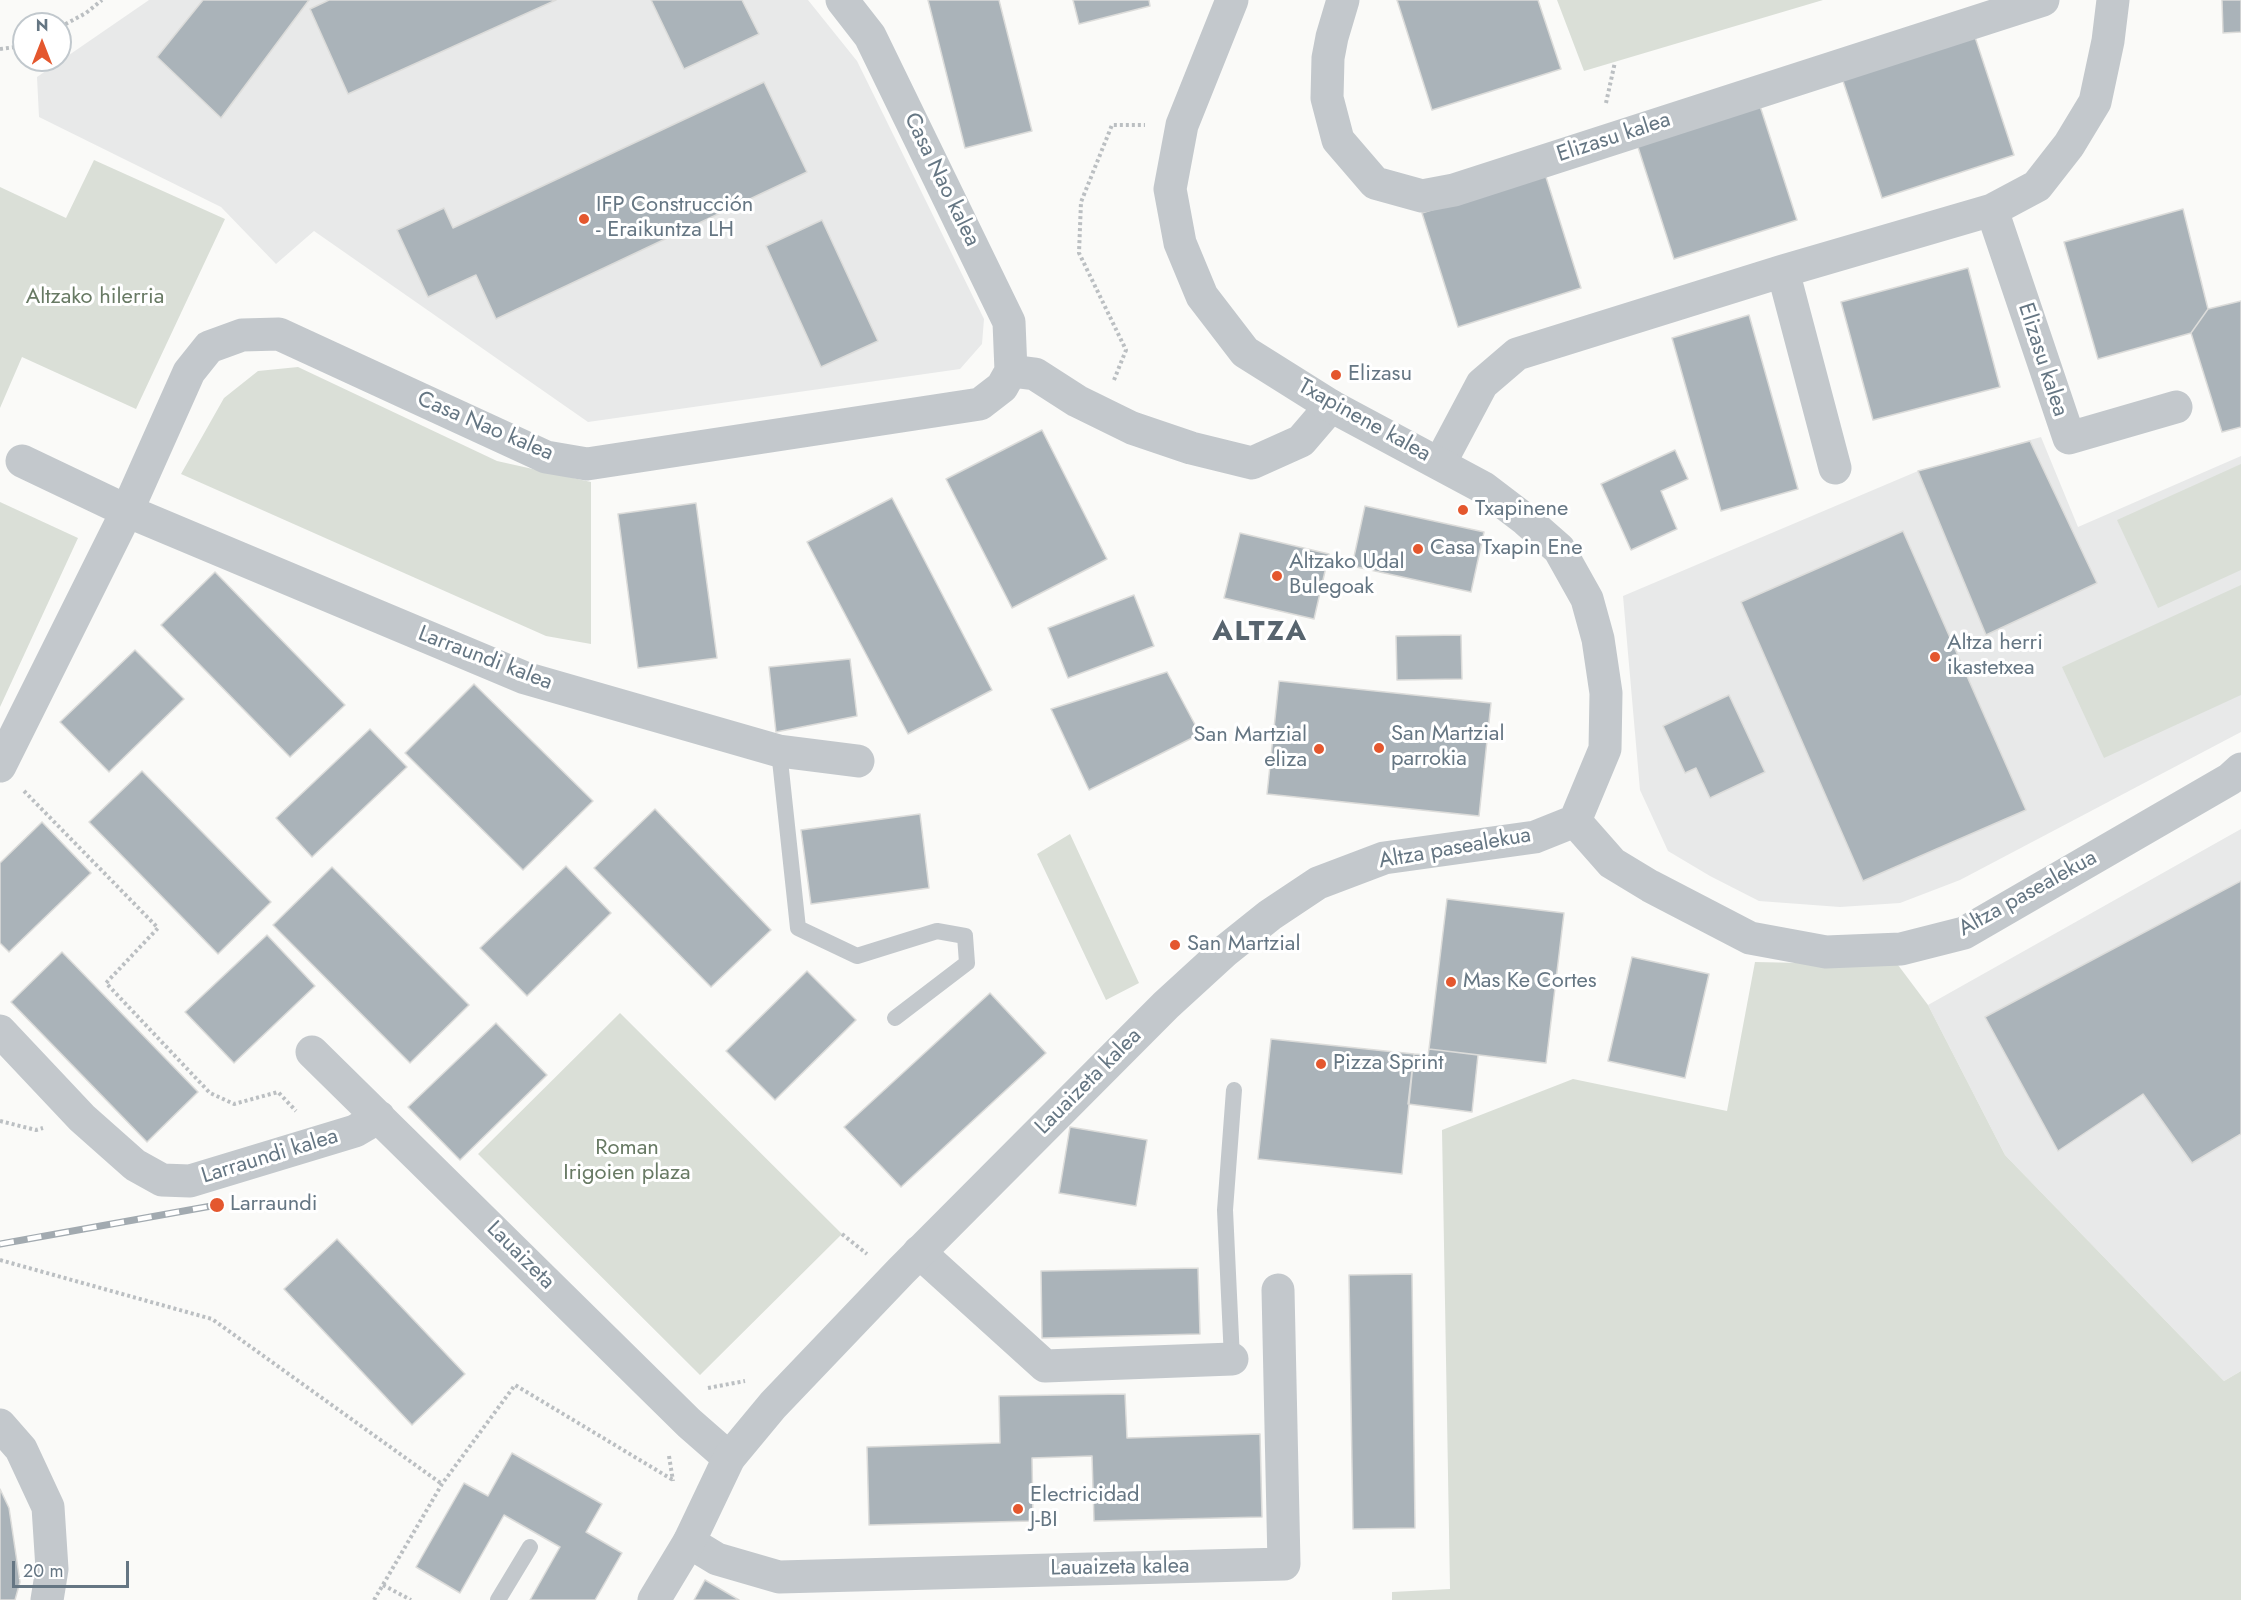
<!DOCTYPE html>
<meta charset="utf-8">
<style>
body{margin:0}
#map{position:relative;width:2241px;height:1600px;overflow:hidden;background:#fafaf8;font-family:Jost,sans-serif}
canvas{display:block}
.north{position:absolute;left:12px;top:12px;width:60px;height:60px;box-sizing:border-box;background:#fff;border:2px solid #c1c8cd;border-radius:50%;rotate:0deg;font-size:16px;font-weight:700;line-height:24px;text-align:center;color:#657683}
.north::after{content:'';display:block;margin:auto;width:21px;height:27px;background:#e4572e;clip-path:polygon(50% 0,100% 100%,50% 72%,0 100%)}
.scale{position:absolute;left:12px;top:1561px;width:117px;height:27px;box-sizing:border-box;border:3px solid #657683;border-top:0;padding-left:8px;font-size:18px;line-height:21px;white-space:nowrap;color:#657683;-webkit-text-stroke:4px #fff;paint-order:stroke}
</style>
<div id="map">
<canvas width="2241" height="1600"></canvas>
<div class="north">N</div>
<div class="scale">20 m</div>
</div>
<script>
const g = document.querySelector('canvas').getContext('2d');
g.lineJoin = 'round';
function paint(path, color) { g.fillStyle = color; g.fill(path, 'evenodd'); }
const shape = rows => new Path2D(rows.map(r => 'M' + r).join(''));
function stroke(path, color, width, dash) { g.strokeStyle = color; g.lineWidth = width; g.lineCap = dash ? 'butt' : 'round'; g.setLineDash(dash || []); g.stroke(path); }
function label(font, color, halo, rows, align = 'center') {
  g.font = font + ' Jost,sans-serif'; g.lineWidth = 6; g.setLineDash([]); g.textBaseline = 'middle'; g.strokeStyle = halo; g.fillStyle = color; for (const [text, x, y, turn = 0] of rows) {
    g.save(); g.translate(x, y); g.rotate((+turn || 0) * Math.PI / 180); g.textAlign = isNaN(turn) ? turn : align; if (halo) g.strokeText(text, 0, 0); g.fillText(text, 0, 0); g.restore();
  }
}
const built = shape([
 [149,0,808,0,857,61,984,319,982,344,960,369,588,422,314,231,276,264,221,207,39,117,37,77],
 [2041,437,2078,527,2241,456,2241,732,1960,880,1900,903,1840,907,1759,901,1710,876,1668,851,1640,790,1623,596,1918,471],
 [2241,829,2241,1371,2224,1381,2005,1155,1928,1005]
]);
const green = shape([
 [1557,0,1823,0,1584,71],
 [94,160,225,219,136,409,22,357,0,408,0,187,66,218],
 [298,367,497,461,591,482,591,644,546,636,181,474,224,398,258,371],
 [2241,464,2241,570,2158,608,2117,520],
 [0,502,78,538,0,707],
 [2241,585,2241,695,2104,758,2062,667],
 [1070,834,1139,983,1106,1000,1037,854],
 [1755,962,1898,965,1928,1005,2005,1155,2224,1381,2241,1371,2241,1600,1392,1600,1392,1592,1450,1589,1442,1130,1573,1079,1727,1111],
 [620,1013,842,1234,700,1375,478,1154]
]);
const building = shape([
 [203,0,309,0,221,118,157,57,203,0],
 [329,0,556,0,348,94,310,9,329,0],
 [651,0,742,0,759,34,684,69,651,0],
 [928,0,999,0,1032,131,965,148,928,0],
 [1073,0,1149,0,1150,6,1079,24,1073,0],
 [1397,0,1538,0,1561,69,1432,110,1397,0],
 [2222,0,2241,0,2241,32,2223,33,2222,0],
 [1974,34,2014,155,1882,198,1842,78,1974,34],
 [764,82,807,172,496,319,476,275,428,297,397,230,444,208,453,228,764,82],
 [1760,106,1797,220,1674,259,1637,144,1760,106],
 [1545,174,1581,288,1458,327,1422,213,1545,174],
 [2183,209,2208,309,2191,333,2098,359,2064,242,2183,209],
 [822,220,878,341,821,367,766,246,822,220],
 [1968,268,2000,387,1873,420,1841,302,1968,268],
 [2241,301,2241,427,2222,432,2191,333,2208,309,2241,301],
 [1749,315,1798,489,1721,511,1672,338,1749,315],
 [1042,430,1107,559,1012,608,946,479,1042,430],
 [2030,441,2097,583,1986,635,1918,471,2030,441],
 [1675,450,1688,479,1661,491,1677,529,1631,550,1601,484,1675,450],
 [892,498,992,690,908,734,807,542,892,498],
 [696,503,717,658,638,668,618,514,696,503],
 [1365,506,1484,532,1471,592,1352,566,1365,506],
 [1903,531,2026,810,1863,881,1741,602,1903,531],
 [1240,533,1329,554,1314,619,1224,598,1240,533],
 [215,572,345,705,290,757,161,625,215,572],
 [1134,595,1154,646,1068,678,1048,628,1134,595],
 [1461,635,1462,679,1397,680,1396,636,1461,635],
 [135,650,184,699,109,772,60,722,135,650],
 [850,659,857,716,776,732,769,667,850,659],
 [1167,672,1200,734,1089,790,1051,709,1167,672],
 [1279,681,1491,703,1479,816,1267,794,1279,681],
 [474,684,593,801,523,870,405,753,474,684],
 [1729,695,1765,772,1710,798,1696,768,1685,773,1663,726,1729,695],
 [370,729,407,767,312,857,276,818,370,729],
 [142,771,271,902,218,954,89,822,142,771],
 [655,809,771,930,711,987,594,868,655,809],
 [920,814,929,888,811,904,801,830,920,814],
 [42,822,91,873,9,952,0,943,0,863,42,822],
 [566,866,611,913,527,996,480,948,566,866],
 [332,867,469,1005,410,1063,273,925,332,867],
 [2241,881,2241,1134,2192,1163,2143,1094,2058,1151,1985,1017,2241,881],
 [1447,899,1564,913,1546,1063,1429,1049,1447,899],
 [267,935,315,986,234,1063,185,1012,267,935],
 [62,952,198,1092,147,1142,11,1002,62,952],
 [1632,957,1709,974,1685,1078,1608,1061,1632,957],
 [807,971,856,1020,775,1100,726,1051,807,971],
 [990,993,1046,1053,901,1187,844,1127,990,993],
 [496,1023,547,1075,460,1160,408,1107,496,1023],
 [1271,1039,1414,1054,1402,1174,1258,1159,1271,1039],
 [1429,1049,1478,1055,1472,1112,1408,1104,1414,1054,1428,1055,1429,1049],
 [1070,1127,1147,1140,1136,1206,1059,1193,1070,1127],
 [337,1239,465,1374,412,1425,284,1289,337,1239],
 [1198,1268,1200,1334,1042,1338,1041,1271,1198,1268],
 [1412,1274,1415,1528,1353,1529,1349,1275,1412,1274],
 [1125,1394,1127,1438,1260,1434,1262,1517,1094,1521,1092,1456,1032,1458,1033,1521,869,1525,867,1447,1000,1443,999,1396,1125,1394],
 [512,1453,602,1504,586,1532,622,1553,595,1600,530,1600,560,1547,504,1515,460,1593,416,1567,464,1483,488,1496,512,1453],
 [0,1489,9,1508,20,1582,15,1600,0,1600,0,1489],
 [705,1580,739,1600,694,1600,705,1580]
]);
const path = shape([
 [60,27,86,13,102,0],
 [0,49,24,46],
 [1606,103,1615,62],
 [1114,380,1126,350,1079,253,1081,202,1112,125,1145,125],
 [24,791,158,928,106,983,210,1093,234,1104,278,1092,296,1111],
 [0,1121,36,1130,43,1128],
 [842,1234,867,1254],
 [0,1260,212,1319,442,1484],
 [708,1388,745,1381],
 [669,1456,673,1481],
 [383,1585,411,1600],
 [374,1600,442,1484,515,1385,673,1480]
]);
const service = shape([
 [779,751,798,928,857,956,937,931,965,936,967,963,895,1018],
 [1232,1359,1225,1210,1234,1090],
 [498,1600,530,1547]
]);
const minor = shape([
 [1343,0,1332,37,1328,58,1327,98,1338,140,1375,183,1422,196,1454,190,2043,0],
 [1992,210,2069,438,2176,407],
 [1783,271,1835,468],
 [1011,371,1035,374,1077,401,1132,428,1191,448,1252,463,1301,441,1331,406],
 [22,461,127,511,525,678,779,751,858,761],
 [1440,463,1482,384,1517,354,1783,271,1992,210,2037,186,2069,145,2095,102,2108,41,2113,0],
 [0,766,127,511,189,372,209,347,242,335,279,334,546,457,587,464,980,404,1002,387,1011,371,1009,322,870,36,842,0],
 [0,1031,82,1118,135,1165,162,1180,190,1181,355,1131,379,1117],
 [312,1052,689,1423,729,1458],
 [919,1252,1045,1366,1232,1359],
 [689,1542,717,1559,779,1577,1284,1564,1278,1290]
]);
const tertiary = shape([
 [1232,0,1182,125,1170,189,1180,243,1202,296,1245,352,1331,406,1484,488,1526,520,1559,549,1587,599,1598,639,1606,693,1605,749,1575,821],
 [1575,821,1612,863,1650,886,1750,938,1826,952,1901,949,1964,933,2230,779,2241,769],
 [0,1425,21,1449,48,1507,52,1569,47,1600],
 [654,1600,689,1542,729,1458,773,1405,901,1271,1166,1005,1225,951,1270,915,1318,883,1384,858,1535,837,1575,821]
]);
const rail = shape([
 [0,1244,217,1205]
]);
const markers = [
 [584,219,6,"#e4572e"],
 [1336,375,6,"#e4572e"],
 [1463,510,6,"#e4572e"],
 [1418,549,6,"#e4572e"],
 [1277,576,6,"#e4572e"],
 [1935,657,6,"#e4572e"],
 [1379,748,6,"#e4572e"],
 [1319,749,6,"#e4572e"],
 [1175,945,6,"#e4572e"],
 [1451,982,6,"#e4572e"],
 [1321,1064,6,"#e4572e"],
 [217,1205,8,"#e4572e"],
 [1018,1509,6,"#e4572e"]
];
const streetNames = [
 ["Elizasu kalea",1614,138,-18],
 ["Casa Nao kalea",941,180,64],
 ["Elizasu kalea",2042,360,72],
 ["Txapinene kalea",1364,421,29],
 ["Casa Nao kalea",485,427,23],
 ["Larraundi kalea",485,659,21],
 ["Altza pasealekua",1455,849,-10],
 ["Altza pasealekua",2028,894,-29],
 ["Lauaizeta kalea",1089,1082,-45],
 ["Larraundi kalea",270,1157,-17],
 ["Lauaizeta",520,1256,45],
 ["Lauaizeta kalea",1120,1568,-1]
];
const poiNames = [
 ["IFP Construcción",596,206],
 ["- Eraikuntza LH",596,231],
 ["Elizasu",1348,375],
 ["Txapinene",1475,510],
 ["Casa Txapin Ene",1430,549],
 ["Altzako Udal",1289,563],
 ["Bulegoak",1289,588],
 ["Altza herri",1947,644],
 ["ikastetxea",1947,669],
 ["San Martzial",1391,735],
 ["parrokia",1391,760],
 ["San Martzial",1307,736,"right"],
 ["eliza",1307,761,"right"],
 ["San Martzial",1187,945],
 ["Mas Ke Cortes",1463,982],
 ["Pizza Sprint",1333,1064],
 ["Larraundi",230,1205],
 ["Electricidad",1030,1496],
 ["J-BI",1030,1521]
];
const parkNames = [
 ["Altzako hilerria",95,298],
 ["Roman",627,1149],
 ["Irigoien plaza",627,1174]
];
const districtNames = [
 ["ALTZA",1260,633]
];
paint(built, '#e8e9e9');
paint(green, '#dadfd7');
paint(building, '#aab3b9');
stroke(building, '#dcdcda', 1.5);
stroke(path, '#bbbfc2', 4, [3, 3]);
stroke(service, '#c3c8cc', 16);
stroke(minor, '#c3c8cc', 33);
stroke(tertiary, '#c3c8cc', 33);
stroke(rail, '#a2aab0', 7);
stroke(rail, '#fff', 4.5, [14]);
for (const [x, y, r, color] of markers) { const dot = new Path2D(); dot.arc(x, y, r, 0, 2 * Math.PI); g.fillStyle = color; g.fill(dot); stroke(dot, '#fff', 2); }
label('22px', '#657683', '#fff', streetNames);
label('22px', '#657683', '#fff', poiNames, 'left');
label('22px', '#687a64', '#fff', parkNames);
g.letterSpacing = '1.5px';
label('bold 28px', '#57646e', '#fff', districtNames);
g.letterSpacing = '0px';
</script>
